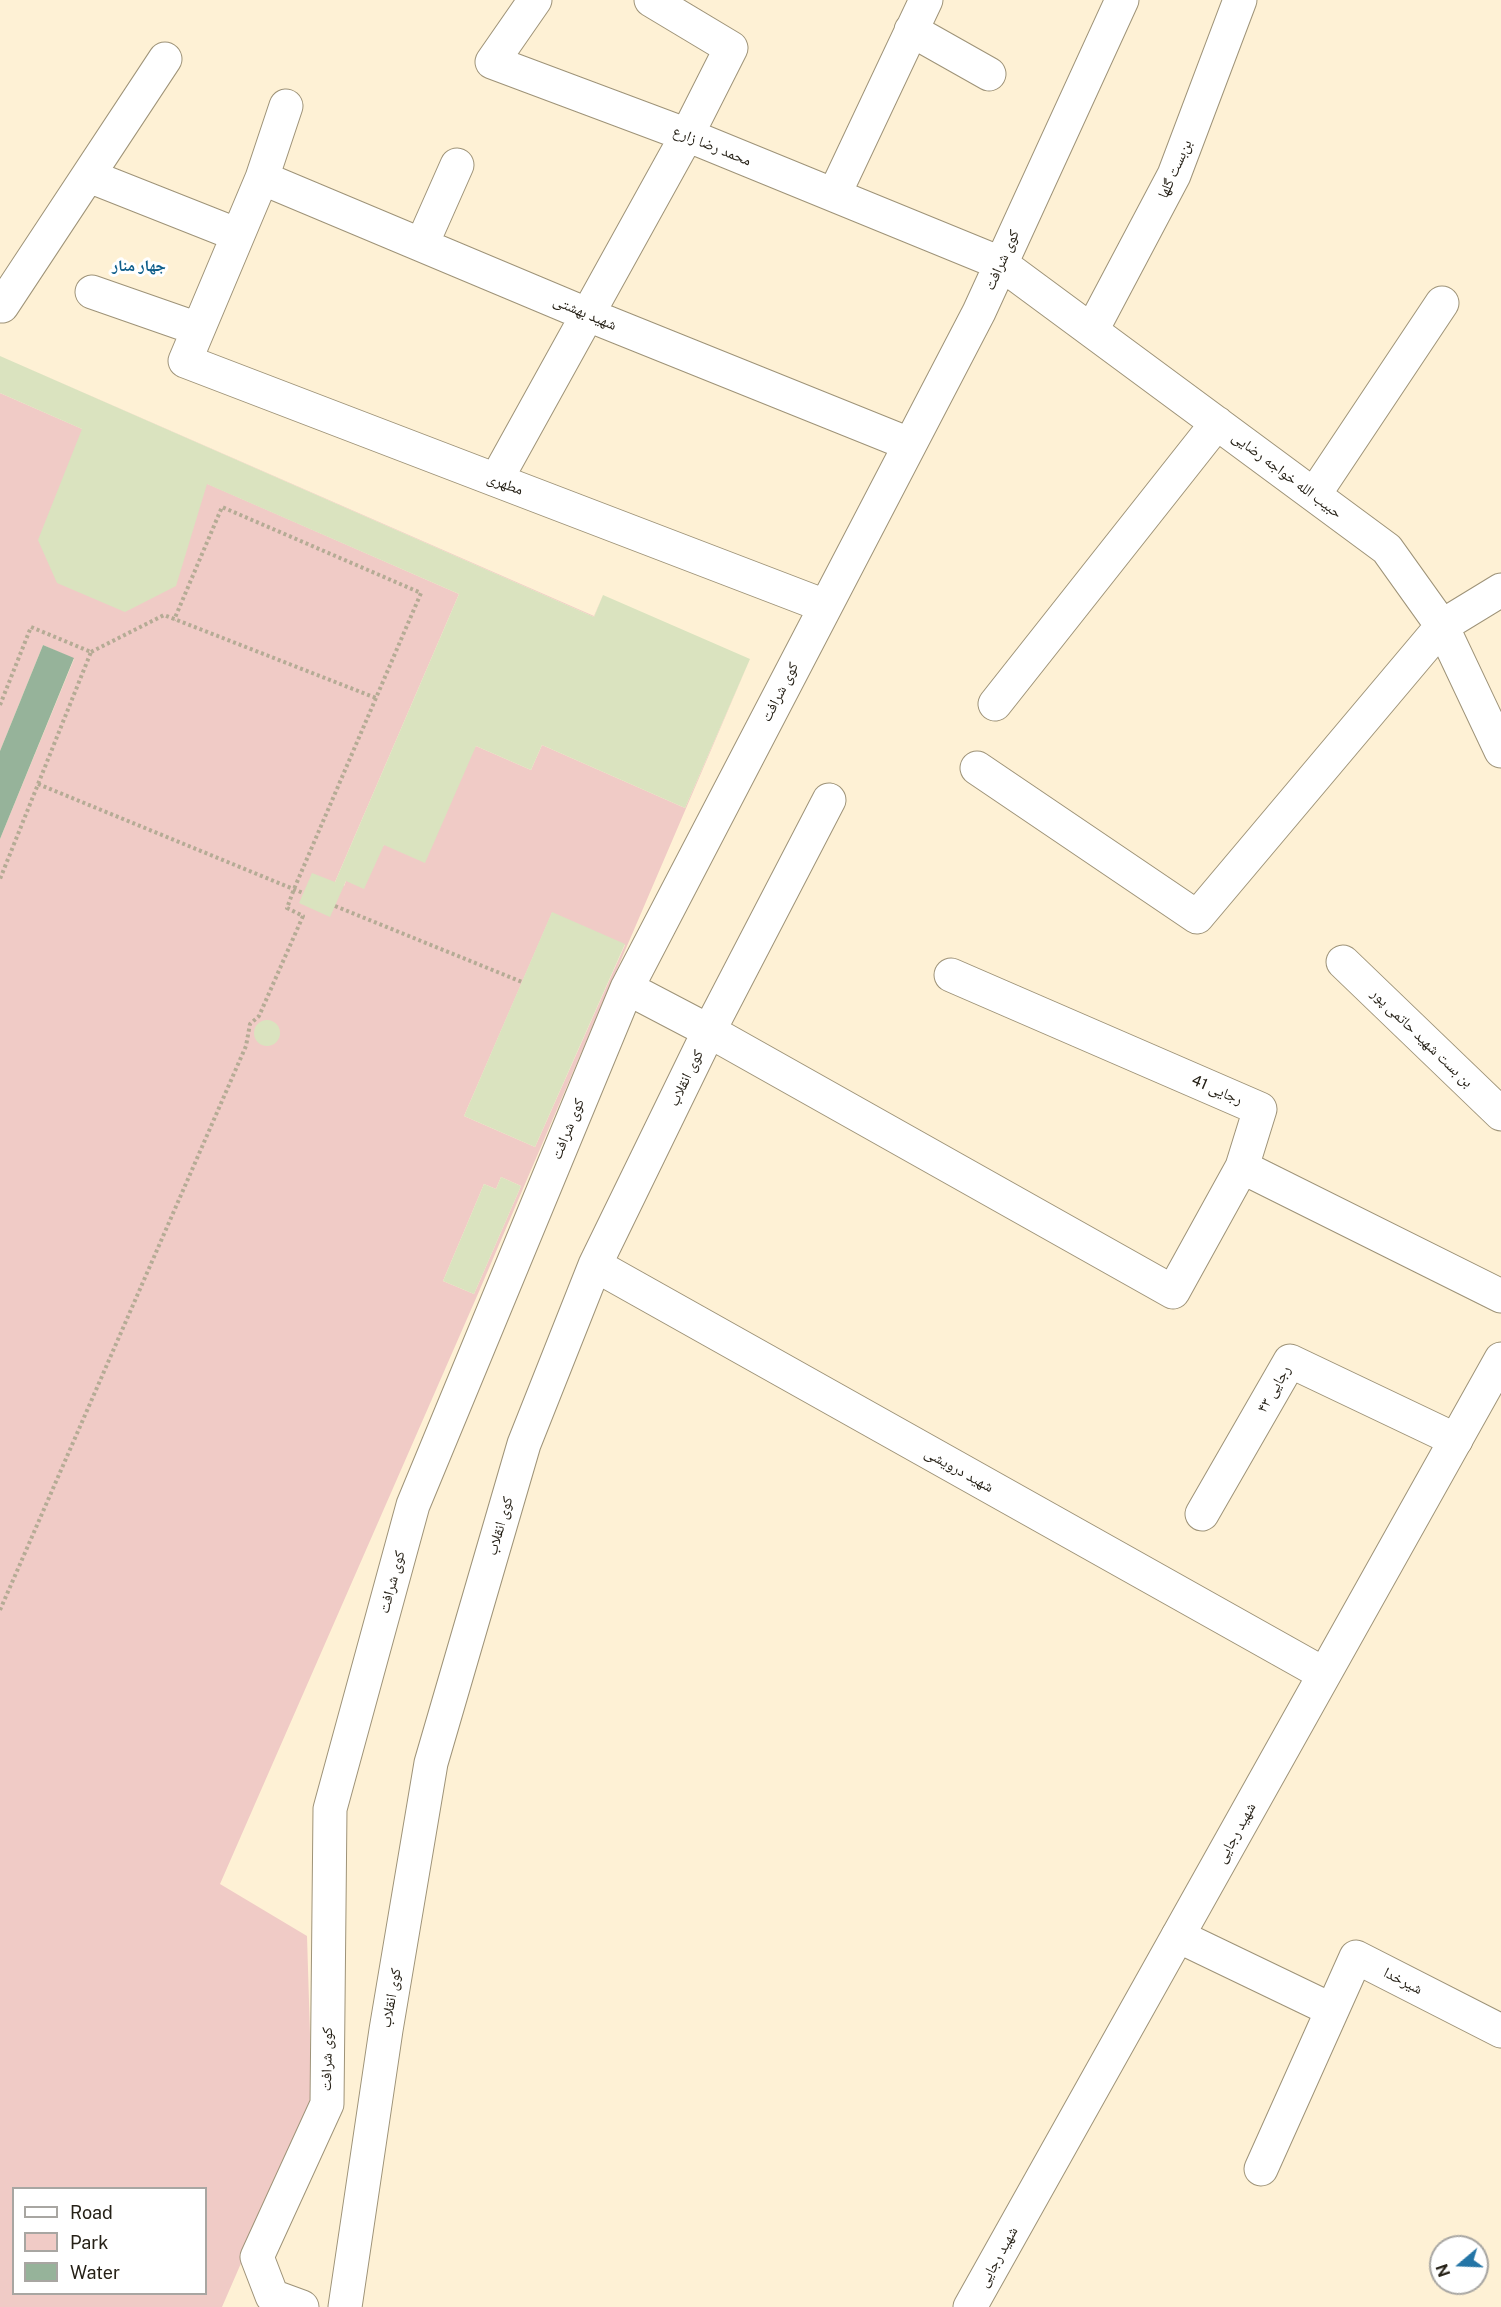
<!DOCTYPE html>
<meta charset="utf-8">
<style>
body{margin:0}
#map{position:relative;width:1501px;height:2307px;overflow:hidden;background:#fef1d5;font-family:"Public Sans",sans-serif}
canvas{display:block}
.legend{position:absolute;left:12px;top:2187px;width:195px;height:108px;box-sizing:border-box;background:#fff;border:2px solid #a8a6a2;margin:0;padding:8px 10px;list-style:none;font-size:18px;color:#262117}
.legend li{display:flex;align-items:center;gap:12px;height:30px}
.legend b{width:30px;border:2px solid #a8a6a2}
.north{position:absolute;left:1429px;top:2235px;width:60px;height:60px;box-sizing:border-box;background:#fff;border:2px solid #a8a6a2;border-radius:50%;rotate:251deg;font-size:16px;font-weight:700;line-height:24px;text-align:center;color:#262117}
.north::after{content:'';display:block;margin:auto;width:21px;height:27px;background:#2475a6;clip-path:polygon(50% 0,100% 100%,50% 72%,0 100%)}
</style>
<div id="map">
<canvas width="1501" height="2307"></canvas>
<ul class="legend">
<li><b style="height:8px;background:#fff"></b>Road</li>
<li><b style="height:16px;background:#f0cbc6"></b>Park</li>
<li><b style="height:16px;background:#96b39a"></b>Water</li>
</ul>
<div class="north">N</div>
</div>
<script>
const g = document.querySelector('canvas').getContext('2d');
g.lineJoin = 'round';
function paint(path, color) { g.fillStyle = color; g.fill(path, 'evenodd'); }
const shape = rows => new Path2D(rows.map(r => 'M' + r).join(''));
function stroke(path, color, width, dash) { g.strokeStyle = color; g.lineWidth = width; g.lineCap = dash ? 'butt' : 'round'; g.setLineDash(dash || []); g.stroke(path); }
function label(font, color, halo, rows, align = 'center') {
  g.font = font + ' "Public Sans","Noto Naskh Arabic",sans-serif'; g.lineWidth = 6; g.setLineDash([]); g.textBaseline = 'middle'; g.strokeStyle = halo; g.fillStyle = color; for (const [text, x, y, turn = 0] of rows) {
    g.save(); g.translate(x, y); g.rotate((+turn || 0) * Math.PI / 180); g.textAlign = isNaN(turn) ? turn : align; if (halo) g.strokeText(text, 0, 0); g.fillText(text, 0, 0); g.restore();
  }
}
const green = shape([
 [0,356,594,616,603,595,594,617],
 [0,393,459,594,335,882,344,886,346,881,384,845,476,746,531,770,542,745,685,808,750,659,477,1296,220,1884,307,1936,312,2100,222,2307,0,2307,0,839,74,659,43,645,0,751],
 [552,913,625,945,535,1147,464,1116],
 [501,1177,521,1186,474,1294,443,1281,484,1184,496,1189],
 [14,2188,206,2188,206,2294,14,2294]
]);
const water = shape([
 [43,645,74,658,0,839,0,751]
]);
const building = shape([
 [0,356,594,617,603,595,750,659,685,808,542,745,531,770,476,746,425,863,384,845,364,889,346,881,330,917,299,903,312,873,335,882,459,594,207,484,176,586,125,612,57,583,38,540,82,429,0,393],
 [552,912,625,944,535,1147,464,1116],
 '254 1033a13 13 0 1 1 26 0a13 13 0 1 1-26 0Z',
 [501,1177,521,1186,474,1294,443,1281,484,1184,496,1189]
]);
const path = shape([
 [91,652,164,615,376,698],
 [0,705,31,627,91,652,0,879],
 [38,784,303,893],
 [335,906,522,982],
 [0,1610,246,1046,250,1024,259,1016,303,916,287,908,294,889,421,593,222,507,174,620]
]);
const street = shape([
 [535,0,492,62,687,135,1000,263,1387,549,1442,626,1501,751],
 [911,30,989,74],
 [286,106,262,178,185,361,825,606],
 [89,176,238,235],
 [262,178,586,314,909,444],
 [834,195,926,0],
 [422,244,457,165],
 [92,292,198,329],
 [2,306,165,59],
 [1092,330,1174,175,1240,0],
 [496,480,687,135,731,48,651,0],
 [1314,495,1442,303],
 [995,704,1217,423],
 [977,768,1197,917,1442,626,1501,590],
 [1343,962,1501,1114],
 [951,975,1260,1109,1242,1167,1501,1296],
 [627,988,709,1031,1173,1292,1242,1167],
 [595,1265,1324,1674],
 [1202,1514,1290,1361,1456,1440],
 [1178,1936,1332,2010],
 [1261,2169,1356,1957,1501,2031],
 [302,2307,272,2296,257,2257,327,2104,330,1809,413,1505,627,988,979,312,1122,0],
 [345,2307,386,2030,431,1763,524,1444,595,1265,709,1031,829,800]
]);
const secondary = shape([
 [970,2307,1501,1359]
]);
const streetNames = [
 ["محمد رضا زارع",712,146,22],
 ["بن‌بست گلها",1175,169,-66],
 ["کوی شرافت",1002,260,-66],
 ["شهید بهشتی",585,313,23],
 ["حبیب الله خواجه رضایی",1287,475,37],
 ["مطهری",505,484,21],
 ["کوی شرافت",780,692,-63],
 ["بن بست شهید حاتمی پور",1422,1038,44],
 ["کوی انقلاب",686,1078,-64],
 ["رجایی 41",1217,1090,23],
 ["کوی شرافت",568,1129,-68],
 ["رجایی ۴۳",1274,1389,-60],
 ["شهید درویشی",959,1470,29],
 ["کوی انقلاب",500,1526,-74],
 ["کوی شرافت",392,1582,-75],
 ["شهید رجایی",1236,1833,-61],
 ["شیرخدا",1403,1981,27],
 ["کوی انقلاب",391,1998,-80],
 ["کوی شرافت",327,2059,-89],
 ["شهید رجایی",998,2257,-61]
];
const neighbourhoodNames = [
 ["جهار منار",139,266]
];
paint(green, '#f0cbc6');
paint(water, '#96b39a');
paint(building, '#dae3bf');
stroke(street, '#9e9378', 35);
stroke(secondary, '#9e9378', 35);
stroke(path, '#b5ab95', 4, [3, 3]);
stroke(street, '#fff', 33);
stroke(secondary, '#fff', 33);
label('15px', '#262117', '#fff', streetNames);
label('bold 16px', '#0f5e8a', '#fff', neighbourhoodNames);
</script>
